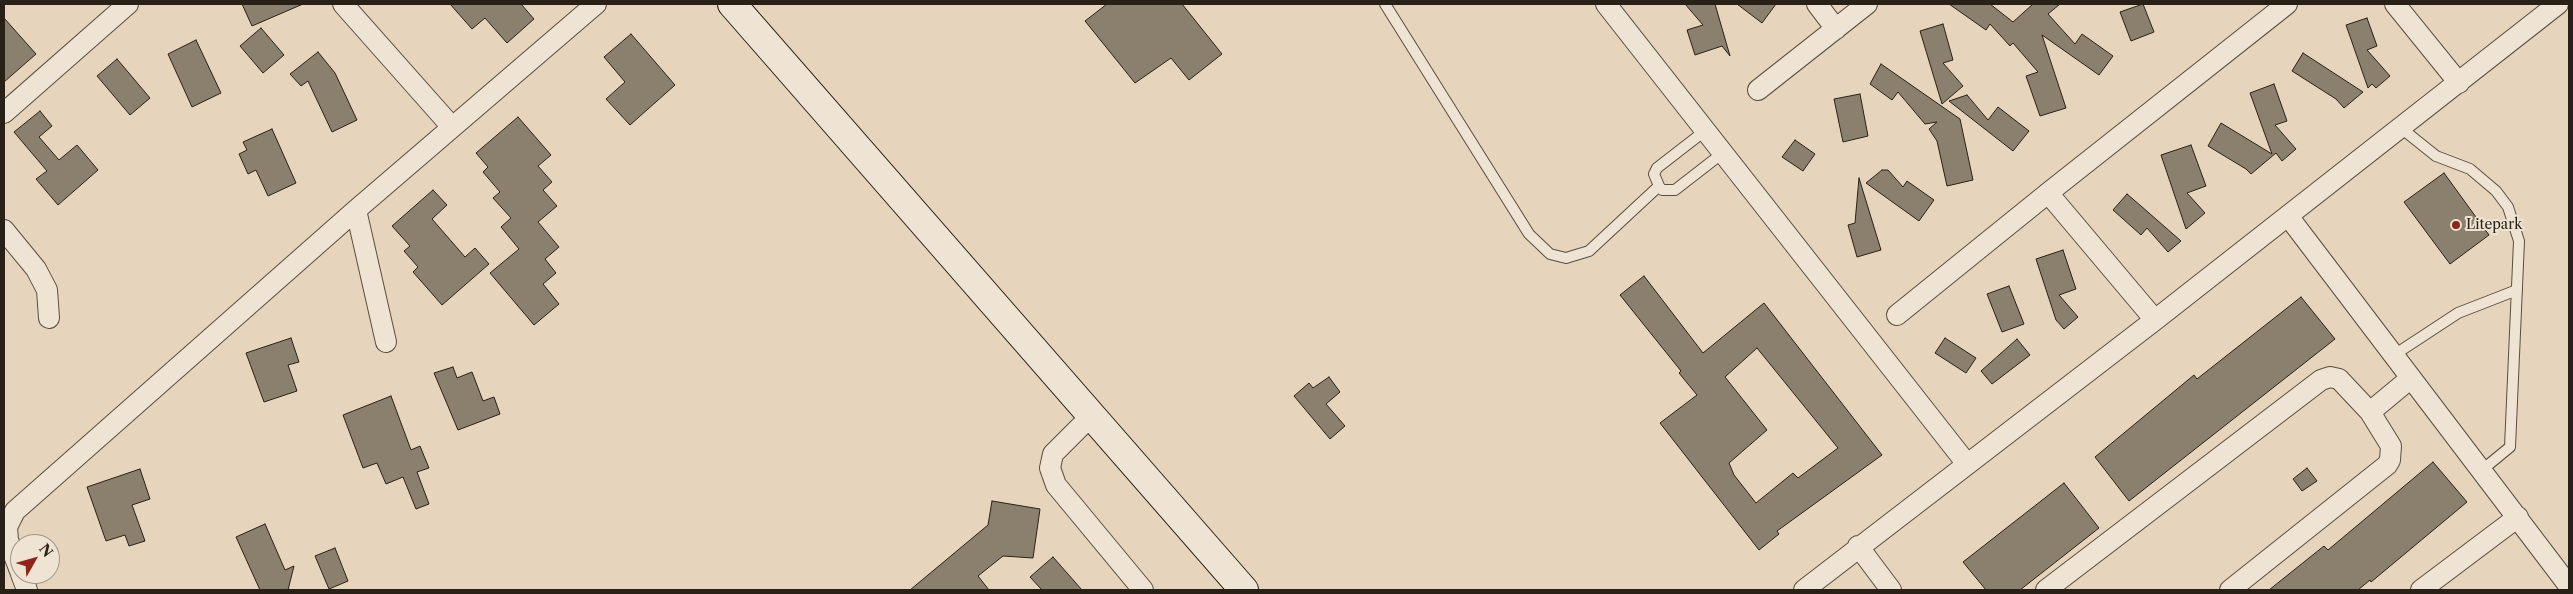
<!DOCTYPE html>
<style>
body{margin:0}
#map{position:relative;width:2573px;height:594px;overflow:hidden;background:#e6d5bc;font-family:"Libre Caslon Text",serif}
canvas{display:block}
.frame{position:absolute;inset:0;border:5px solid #292117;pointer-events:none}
.north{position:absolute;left:10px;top:534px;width:50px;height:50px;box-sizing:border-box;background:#efe4d3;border:1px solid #a09688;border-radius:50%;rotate:52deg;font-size:14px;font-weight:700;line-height:20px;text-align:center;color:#292117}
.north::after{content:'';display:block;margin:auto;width:18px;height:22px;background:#8f2418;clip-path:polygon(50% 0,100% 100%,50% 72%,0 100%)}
</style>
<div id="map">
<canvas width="2573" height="594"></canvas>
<div class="frame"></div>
<div class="north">N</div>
</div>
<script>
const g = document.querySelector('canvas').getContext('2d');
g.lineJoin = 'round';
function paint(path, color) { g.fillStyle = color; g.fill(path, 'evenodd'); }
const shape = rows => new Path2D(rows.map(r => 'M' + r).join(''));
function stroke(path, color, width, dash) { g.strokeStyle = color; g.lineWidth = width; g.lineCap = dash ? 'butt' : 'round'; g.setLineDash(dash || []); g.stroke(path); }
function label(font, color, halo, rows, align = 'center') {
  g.font = font + ' "Libre Caslon Text",serif'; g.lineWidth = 4; g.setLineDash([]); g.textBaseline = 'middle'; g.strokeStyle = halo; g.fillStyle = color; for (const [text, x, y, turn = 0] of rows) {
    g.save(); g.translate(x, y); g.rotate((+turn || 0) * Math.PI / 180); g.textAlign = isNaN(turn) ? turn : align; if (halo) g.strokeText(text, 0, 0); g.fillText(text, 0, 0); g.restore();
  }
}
const building = shape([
 [242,4,303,4,252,26,242,4],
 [450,4,521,4,534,19,507,43,485,18,472,29,450,4],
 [1107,4,1182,4,1222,54,1189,80,1171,58,1135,83,1085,21,1107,4],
 [1685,4,1715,4,1730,56,1722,46,1695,55,1687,30,1703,25,1685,4],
 [1737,4,1776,4,1762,23,1737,4],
 [1949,4,1990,4,2013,22,2033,4,2060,4,2048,14,2075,44,2082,34,2113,56,2099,75,2042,35,2066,108,2040,116,2026,76,2038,72,2013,43,2010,46,1990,24,1986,30,1949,4],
 [2143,4,2154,32,2131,41,2120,12,2143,4],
 [4,18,36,54,4,82,4,18],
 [2367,18,2377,46,2367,50,2390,76,2376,88,2372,84,2368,88,2346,25,2367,18],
 [1943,24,1953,60,1943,63,1963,86,1942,104,1920,31,1943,24],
 [261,28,284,55,263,73,240,46,261,28],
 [631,34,675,85,630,125,606,99,625,82,604,57,631,34],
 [196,40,221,93,192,107,168,54,196,40],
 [318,52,335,73,357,120,332,132,308,81,301,86,290,74,318,52],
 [2303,53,2363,92,2344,108,2336,99,2292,71,2303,53],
 [117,59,150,98,130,115,97,76,117,59],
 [1881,64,1960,119,1973,180,1947,186,1937,141,1929,129,1937,122,1925,124,1898,92,1892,100,1870,84,1881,64],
 [2274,84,2287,121,2275,125,2296,149,2282,161,2276,153,2251,174,2246,169,2208,146,2221,123,2272,154,2250,93,2274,84],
 [1860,94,1868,136,1843,142,1834,99,1860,94],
 [1967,95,1988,120,1998,107,2029,131,2013,151,1949,101,1967,95],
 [40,111,52,126,39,137,59,160,77,145,98,170,58,205,36,179,47,171,14,132,40,111],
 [518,117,551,155,538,166,552,182,543,190,557,206,538,222,559,247,545,259,556,273,543,284,559,304,534,325,490,273,519,249,501,227,511,218,493,198,500,192,483,172,488,167,476,153,518,117],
 [272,129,296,183,268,196,256,170,248,174,239,154,247,150,243,142,272,129],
 [1795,140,1815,154,1803,171,1782,157,1795,140],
 [2191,145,2206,186,2187,193,2205,213,2186,229,2161,155,2191,145],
 [1882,170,1888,170,1903,187,1907,181,1934,200,1919,221,1866,183,1882,170],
 [2444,173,2489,235,2450,264,2404,202,2444,173],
 [1859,178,1881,250,1857,257,1848,225,1855,223,1859,178],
 [433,190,447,205,432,219,465,257,475,248,489,264,442,305,413,272,418,267,404,251,410,246,392,226,433,190],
 [2127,194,2141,206,2181,241,2168,252,2147,228,2141,235,2113,210,2127,194],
 [2063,250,2076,289,2059,295,2078,317,2064,329,2056,320,2036,259,2063,250],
 [1644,276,1703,353,1764,303,1882,455,1777,531,1779,534,1759,550,1660,423,1697,395,1679,373,1681,371,1620,295,1644,276],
 [1757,348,1838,448,1798,478,1793,473,1756,503,1734,475,1729,463,1767,430,1725,377,1757,348],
 [2009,286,2024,324,2002,332,1987,294,2009,286],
 [2301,297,2335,339,2129,501,2095,457,2194,375,2197,379,2301,297],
 [291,338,299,362,288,365,297,391,264,402,246,353,291,338],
 [1945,338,1976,358,1966,373,1935,353,1945,338],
 [2017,339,2030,355,1992,384,1981,371,2017,339],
 [453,367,457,378,472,372,483,401,494,397,500,414,458,430,434,373,453,367],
 [1329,377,1340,392,1326,404,1345,426,1330,439,1294,396,1309,383,1313,388,1329,377],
 [391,396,411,450,420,446,429,468,417,472,429,504,416,509,403,477,386,484,377,463,363,468,343,415,391,396],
 [2433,462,2467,502,2371,582,2370,580,2358,590,2269,590,2324,546,2328,550,2433,462],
 [2307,468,2317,481,2302,491,2293,479,2307,468],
 [140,469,150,499,132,505,145,541,129,546,125,535,106,541,87,487,140,469],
 [2064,483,2099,528,2020,590,1986,590,1963,562,2064,483],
 [992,501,1040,509,1033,558,1003,556,978,576,989,590,910,590,988,525,992,501],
 [265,524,285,570,294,566,288,590,260,590,236,537,265,524],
 [335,548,348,581,329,589,315,556,335,548],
 [1053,557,1082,590,1042,590,1030,577,1053,557]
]);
const lane = shape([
 [1385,4,1529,234,1550,254,1566,258,1589,251,1659,186],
 [2401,128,2436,156,2470,169,2496,191,2508,207,2519,241,2510,447,2482,470],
 [1706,130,1657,168,1654,174,1659,186,1662,190,1675,190,1724,152],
 [2394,355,2458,313,2517,290]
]);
const street = shape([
 [343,4,452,127],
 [1606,4,1967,464],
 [1817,4,1836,29],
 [2395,4,2459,83],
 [1758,90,1867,4],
 [4,113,128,4],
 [2048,193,2155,320],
 [356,210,386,342],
 [2288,216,2569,586],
 [4,230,36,269,47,290,49,318],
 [1897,315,2048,193,2287,4],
 [2370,412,2411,378],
 [1092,415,1053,454,1050,468,1056,485,1143,590],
 [1858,546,1891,590],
 [20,571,8,540,7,527,15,511,356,210,596,4],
 [21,574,27,590],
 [1804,590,2155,320,2558,4],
 [2046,590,2321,380,2330,377,2339,379,2370,412,2391,446,2390,460,2387,465,2230,590],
 [2421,590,2518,517]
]);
const secondary = shape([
 [732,4,1244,590]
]);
const markers = [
 [2456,225,5,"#8f2418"]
];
const poiNames = [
 ["Litepark",2466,225]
];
paint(building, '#8b7f6d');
stroke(building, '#292117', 1);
stroke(lane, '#584e40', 12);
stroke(street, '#584e40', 22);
stroke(secondary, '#292117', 30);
stroke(lane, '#efe4d3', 10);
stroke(street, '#efe4d3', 20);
stroke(secondary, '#efe4d3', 28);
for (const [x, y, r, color] of markers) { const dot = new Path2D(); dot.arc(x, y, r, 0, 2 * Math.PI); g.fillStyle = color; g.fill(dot); stroke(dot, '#efe4d3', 2); }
label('14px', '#292117', '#efe4d3', poiNames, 'left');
</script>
